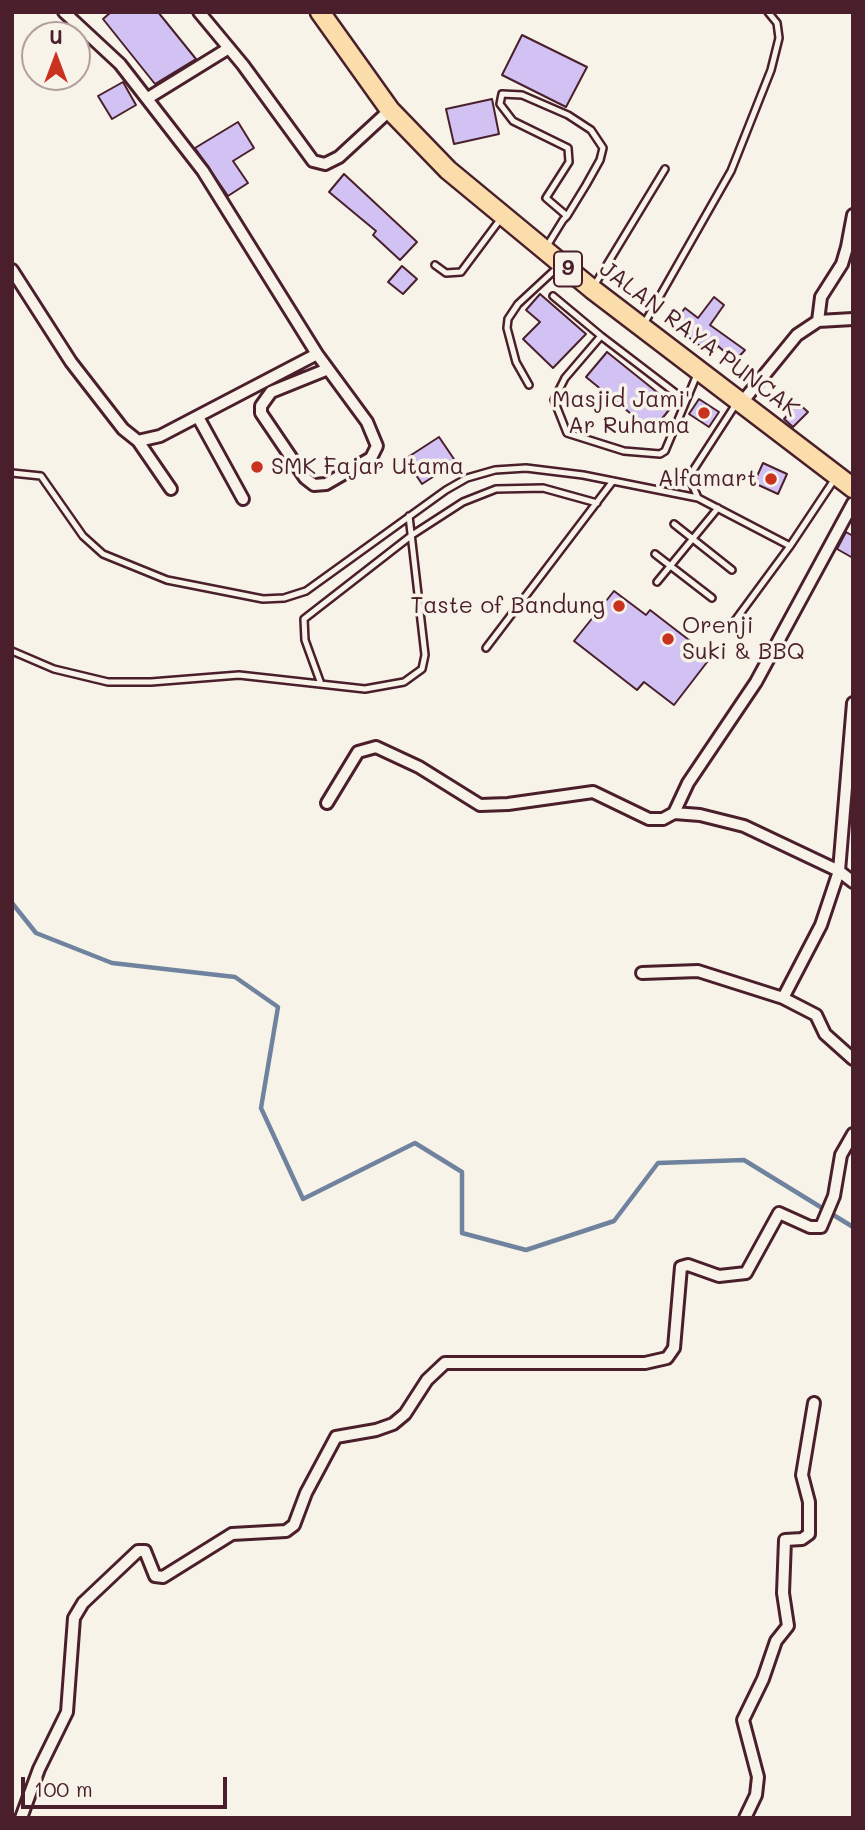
<!DOCTYPE html>
<style>
body{margin:0}
#map{position:relative;width:865px;height:1830px;overflow:hidden;background:#f7f3e8;font-family:Mali,sans-serif}
canvas{display:block}
.frame{position:absolute;inset:0;border:14px solid #4a1f2b;pointer-events:none}
.north{position:absolute;left:21px;top:21px;width:70px;height:70px;box-sizing:border-box;background:#f7f3e8;border:2px solid #b29e9c;border-radius:50%;rotate:0deg;font-size:19px;font-weight:700;line-height:28px;text-align:center;color:#4a1f2b}
.north::after{content:'';display:block;margin:auto;width:24px;height:32px;background:#c8321e;clip-path:polygon(50% 0,100% 100%,50% 72%,0 100%)}
.scale{position:absolute;left:21px;top:1777px;width:206px;height:32px;box-sizing:border-box;border:4px solid #4a1f2b;border-top:0;padding-left:9px;font-size:21px;line-height:24px;white-space:nowrap;color:#4a1f2b;-webkit-text-stroke:5px #f7f3e8;paint-order:stroke}
</style>
<div id="map">
<canvas width="865" height="1830"></canvas>
<div class="frame"></div>
<div class="north">U</div>
<div class="scale">100 m</div>
</div>
<script>
const g = document.querySelector('canvas').getContext('2d');
g.lineJoin = 'round';
const shape = rows => new Path2D(rows.map(r => 'M' + r).join(''));
function stroke(path, color, width, dash) { g.strokeStyle = color; g.lineWidth = width; g.lineCap = dash ? 'butt' : 'round'; g.setLineDash(dash || []); g.stroke(path); }
function paint(path, color) { g.fillStyle = color; g.fill(path, 'evenodd'); }
function label(font, color, halo, rows, align = 'center') {
  g.font = font + ' Mali,sans-serif'; g.lineWidth = 7; g.setLineDash([]); g.textBaseline = 'middle'; g.strokeStyle = halo; g.fillStyle = color; for (const [text, x, y, turn = 0] of rows) {
    g.save(); g.translate(x, y); g.rotate((+turn || 0) * Math.PI / 180); g.textAlign = isNaN(turn) ? turn : align; if (halo) g.strokeText(text, 0, 0); g.fillText(text, 0, 0); g.restore();
  }
}
const stream = shape([
 [12,903,36,933,112,963,235,977,278,1007,261,1108,303,1199,415,1143,462,1172,462,1233,526,1250,614,1221,658,1163,744,1160,853,1227]
]);
const building = shape([
 [111,12,158,12,196,59,155,84,103,19,111,12],
 [522,35,587,67,566,107,502,75,522,35],
 [123,82,136,105,112,119,98,96,123,82],
 [492,99,499,134,454,144,446,109,492,99],
 [238,122,254,148,233,161,248,183,228,196,195,148,238,122],
 [344,174,417,242,400,260,373,235,376,231,329,192,344,174],
 [402,266,417,279,403,294,388,282,402,266],
 [540,294,586,334,553,368,523,339,540,322,526,310,540,294],
 [714,297,724,305,710,325,745,350,735,361,718,346,711,354,672,325,685,308,698,318,714,297],
 [607,352,673,405,652,431,586,377,607,352],
 [699,399,719,412,709,427,689,414,699,399],
 [798,403,808,412,793,427,784,419,798,403],
 [439,437,456,462,422,484,405,459,439,437],
 [763,463,787,474,778,494,754,483,763,463],
 [846,532,853,536,853,558,837,549,846,532],
 [614,591,646,615,650,610,711,657,674,705,644,682,637,690,574,641,614,591]
]);
const service = shape([
 [547,246,563,220,567,216,586,185,600,160,603,148,591,130,568,115,522,95,502,94,500,104,513,121,568,148,569,162,546,198,567,216],
 [435,265,446,273,461,272,502,217],
 [594,286,665,169],
 [553,296,601,336],
 [644,324,731,171,771,70,779,38,777,23,768,12],
 [529,385,516,362,507,328,508,319,518,304,559,266],
 [686,401,601,336,565,378,554,400,567,433,624,451,660,454,665,451,686,401,698,372],
 [12,473,41,476,83,536,103,554,167,580,263,599,284,598,306,591,446,490,467,478,495,470,526,468,583,475,698,498,790,546,834,480],
 [698,498,692,484,692,472,736,404],
 [674,524,732,570],
 [655,554,712,598],
 [657,582,718,508],
 [731,626,790,546],
 [486,648,613,481],
 [12,651,54,669,108,682,151,682,239,675,365,689,404,682,422,669,425,655,409,516],
 [321,684,305,640,304,619,412,535,463,502,496,489,543,488,597,503]
]);
const minor = shape([
 [199,12,243,65,313,161,325,164,339,157,390,110],
 [148,98,229,48],
 [12,270,71,362,123,429,138,441,160,436,317,354,203,171,120,64,64,12],
 [818,321,821,297,842,264,847,247,853,215],
 [317,354,367,422,377,446,371,458,326,484,314,485,305,478,261,413,261,406,271,392,328,369],
 [743,401,797,335,818,321,853,319],
 [198,417,243,499],
 [138,441,171,489],
 [853,703,839,871,853,882],
 [327,803,358,752,376,747,419,767,480,805,508,804,593,792,649,819,663,819,674,813,688,783,756,682,853,503],
 [674,813,700,815,744,826,839,871,821,925,783,998],
 [642,973,698,971,783,998,816,1015,825,1034,853,1059],
 [21,1818,39,1769,67,1712,74,1618,83,1603,138,1551,145,1551,155,1576,163,1577,232,1534,286,1531,294,1525,306,1493,336,1437,376,1430,393,1424,405,1414,427,1380,445,1363,645,1363,667,1358,674,1348,681,1267,688,1265,719,1276,746,1273,779,1213,810,1227,821,1227,834,1196,841,1155,853,1134],
 [745,1818,756,1795,758,1777,743,1720,763,1679,776,1641,788,1626,783,1593,785,1540,802,1539,809,1534,809,1502,802,1475,814,1403]
]);
const trunk = shape([
 [320,12,390,110,448,170,592,289,853,488]
]);
const markers = [
 [704,413,7,"#c8321e"],
 [257,467,7,"#c8321e"],
 [771,479,7,"#c8321e"],
 [619,606,7,"#c8321e"],
 [668,639,7,"#c8321e"]
];
const shields = [
 [568,269,28]
];
const shieldNames = [
 ["9",568,269]
];
const streetNames = [
 ["JALAN RAYA PUNCAK",699,339,37]
];
const poiNames = [
 ["Masjid Jami'",690,400],
 ["Ar Ruhama",690,426],
 ["SMK Fajar Utama",271,467,"left"],
 ["Alfamart",757,479],
 ["Taste of Bandung",605,606],
 ["Orenji",682,626,"left"],
 ["Suki & BBQ",682,652,"left"]
];
stroke(stream, '#70839e', 4.5);
paint(building, '#d2c2f4');
stroke(building, '#4a1f2b', 2);
stroke(service, '#4a1f2b', 10);
stroke(minor, '#4a1f2b', 16);
stroke(trunk, '#4a1f2b', 23);
stroke(service, '#f7f3e8', 5);
stroke(minor, '#f7f3e8', 10);
stroke(trunk, '#fbddab', 18);
for (const [x, y, r, color] of markers) { const dot = new Path2D(); dot.arc(x, y, r, 0, 2 * Math.PI); g.fillStyle = color; g.fill(dot); stroke(dot, '#f7f3e8', 2.5); }
for (const [x, y, w] of shields) { const box = new Path2D(); box.roundRect(x - w / 2, y - 17.5, w, 35, 5); g.fillStyle = '#f7f3e8'; g.fill(box); stroke(box, '#4a1f2b', 2); }
label('bold 21px', '#4a1f2b', null, shieldNames);
label('23px', '#4a1f2b', '#f7f3e8', streetNames);
label('23px', '#4a1f2b', '#f7f3e8', poiNames, 'right');
</script>
